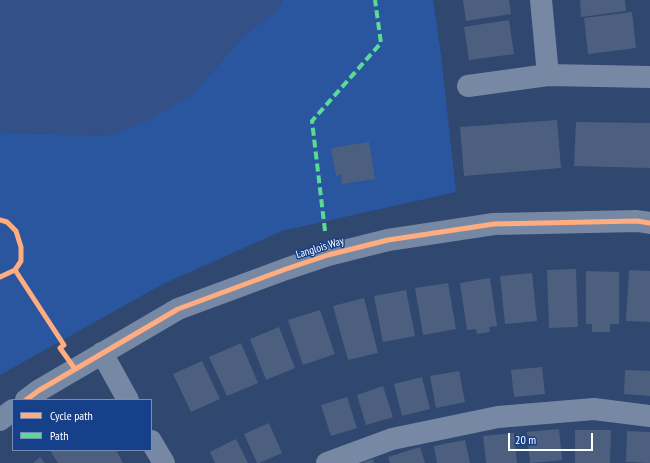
<!DOCTYPE html>
<style>
body{margin:0}
#map{position:relative;width:650px;height:463px;overflow:hidden;background:#30476f;font-family:"PT Sans Narrow",sans-serif}
canvas{display:block}
.legend{position:absolute;left:12px;top:399px;width:140px;height:52px;box-sizing:border-box;background:#164089;border:1px solid #738cb8;margin:0;padding:5px 7px;list-style:none;font-size:12px;color:#fff}
.legend li{display:flex;align-items:center;gap:8px;height:20px}
.legend b{width:20px;border:1px solid #738cb8}
.scale{position:absolute;left:508px;top:433px;width:85px;height:18px;box-sizing:border-box;border:2px solid #fff;border-top:0;padding-left:5px;font-size:12px;line-height:14px;white-space:nowrap;color:#fff;-webkit-text-stroke:3px #164089;paint-order:stroke}
</style>
<div id="map">
<canvas width="650" height="463"></canvas>
<ul class="legend">
<li><b style="height:5px;background:#ffac80"></b>Cycle path</li>
<li><b style="height:5px;background:#5adb95"></b>Path</li>
</ul>
<div class="scale">20 m</div>
</div>
<script>
const g = document.querySelector('canvas').getContext('2d');
g.lineJoin = 'round';
function paint(path, color) { g.fillStyle = color; g.fill(path, 'evenodd'); }
const shape = rows => new Path2D(rows.map(r => 'M' + r).join(''));
function stroke(path, color, width, dash) { g.strokeStyle = color; g.lineWidth = width; g.lineCap = dash ? 'butt' : 'round'; g.setLineDash(dash || []); g.stroke(path); }
function label(font, color, halo, rows, align = 'center') {
  g.font = font + ' "PT Sans Narrow",sans-serif'; g.lineWidth = 3; g.setLineDash([]); g.textBaseline = 'middle'; g.strokeStyle = halo; g.fillStyle = color; for (const [text, x, y, turn = 0] of rows) {
    g.save(); g.translate(x, y); g.rotate((+turn || 0) * Math.PI / 180); g.textAlign = isNaN(turn) ? turn : align; if (halo) g.strokeText(text, 0, 0); g.fillText(text, 0, 0); g.restore();
  }
}
const green = shape([
 [283,0,433,0,441,55,456,192,282,231,163,284,0,375,0,132,106,136,191,96,245,34,277,11]
]);
const water = shape([
 [0,0,283,0,277,11,245,34,191,96,148,121,106,136,0,132]
]);
const building = shape([
 [463,0,509,0,511,14,466,21],
 [580,0,625,0,626,11,581,17],
 [632,12,636,48,588,54,584,18],
 [509,20,514,54,469,60,464,27],
 [557,120,561,168,464,176,460,127],
 [576,122,650,123,650,168,574,166],
 [369,142,375,179,342,184,341,174,336,176,331,148],
 [576,269,578,327,549,328,547,270],
 [629,270,650,271,650,322,626,321],
 [586,271,619,272,619,324,610,324,610,332,592,332,592,324,586,324],
 [532,273,537,321,505,324,500,276],
 [490,278,497,326,489,327,490,332,477,334,476,329,467,330,460,283],
 [448,283,456,329,423,335,415,288],
 [406,290,415,336,383,342,374,296],
 [364,298,378,353,348,360,333,306],
 [320,310,335,354,303,365,288,320],
 [279,327,295,368,266,380,250,339],
 [241,343,258,383,227,396,209,357],
 [202,361,220,399,191,412,173,374],
 [542,367,545,394,514,397,511,370],
 [625,370,650,371,650,396,624,394],
 [459,371,465,402,436,408,430,376],
 [422,377,430,409,402,416,394,384],
 [383,386,393,417,366,425,357,395],
 [347,397,357,428,331,436,321,405],
 [269,423,282,453,259,463,257,463,244,434],
 [559,429,562,460,530,463,527,432],
 [575,430,611,430,610,463,575,463],
 [627,431,650,432,650,463,626,462],
 [514,433,517,463,486,463,483,436],
 [236,439,248,463,215,463,210,452],
 [465,440,470,463,437,463,434,446],
 [420,447,425,463,390,463,388,457],
 [50,450,116,450,123,463,58,463],
 [40,457,45,463,33,463],
 [373,459,374,463,361,463]
]);
const minor = shape([
 [541,0,548,75],
 [468,86,548,75,650,77],
 [102,353,128,400],
 [26,400,38,391,178,309,286,269,328,255,388,240,494,224,637,221,650,223],
 [0,420,13,410],
 [151,441,164,463],
 [327,463,392,439,498,417,594,409,650,416]
]);
const quiet = shape([
 [325,231,312,121,381,43,375,0]
]);
const cycleway = shape([
 [0,220,7,222,16,231,21,247,21,261,15,270,0,277],
 [15,270,64,345,60,348,75,369],
 [26,400,38,391,178,309,286,269,328,255,388,240,494,224,637,221,650,223]
]);
const streetNames = [
 ["Langlois Way",320,248,-17]
];
paint(green, '#29569f');
paint(water, '#335187');
paint(building, '#4d5f7f');
stroke(minor, '#7788a4', 22);
stroke(quiet, '#5adb95', 4, [8, 4]);
stroke(cycleway, '#ffac80', 5);
label('11px', '#fff', '#164089', streetNames);
</script>
